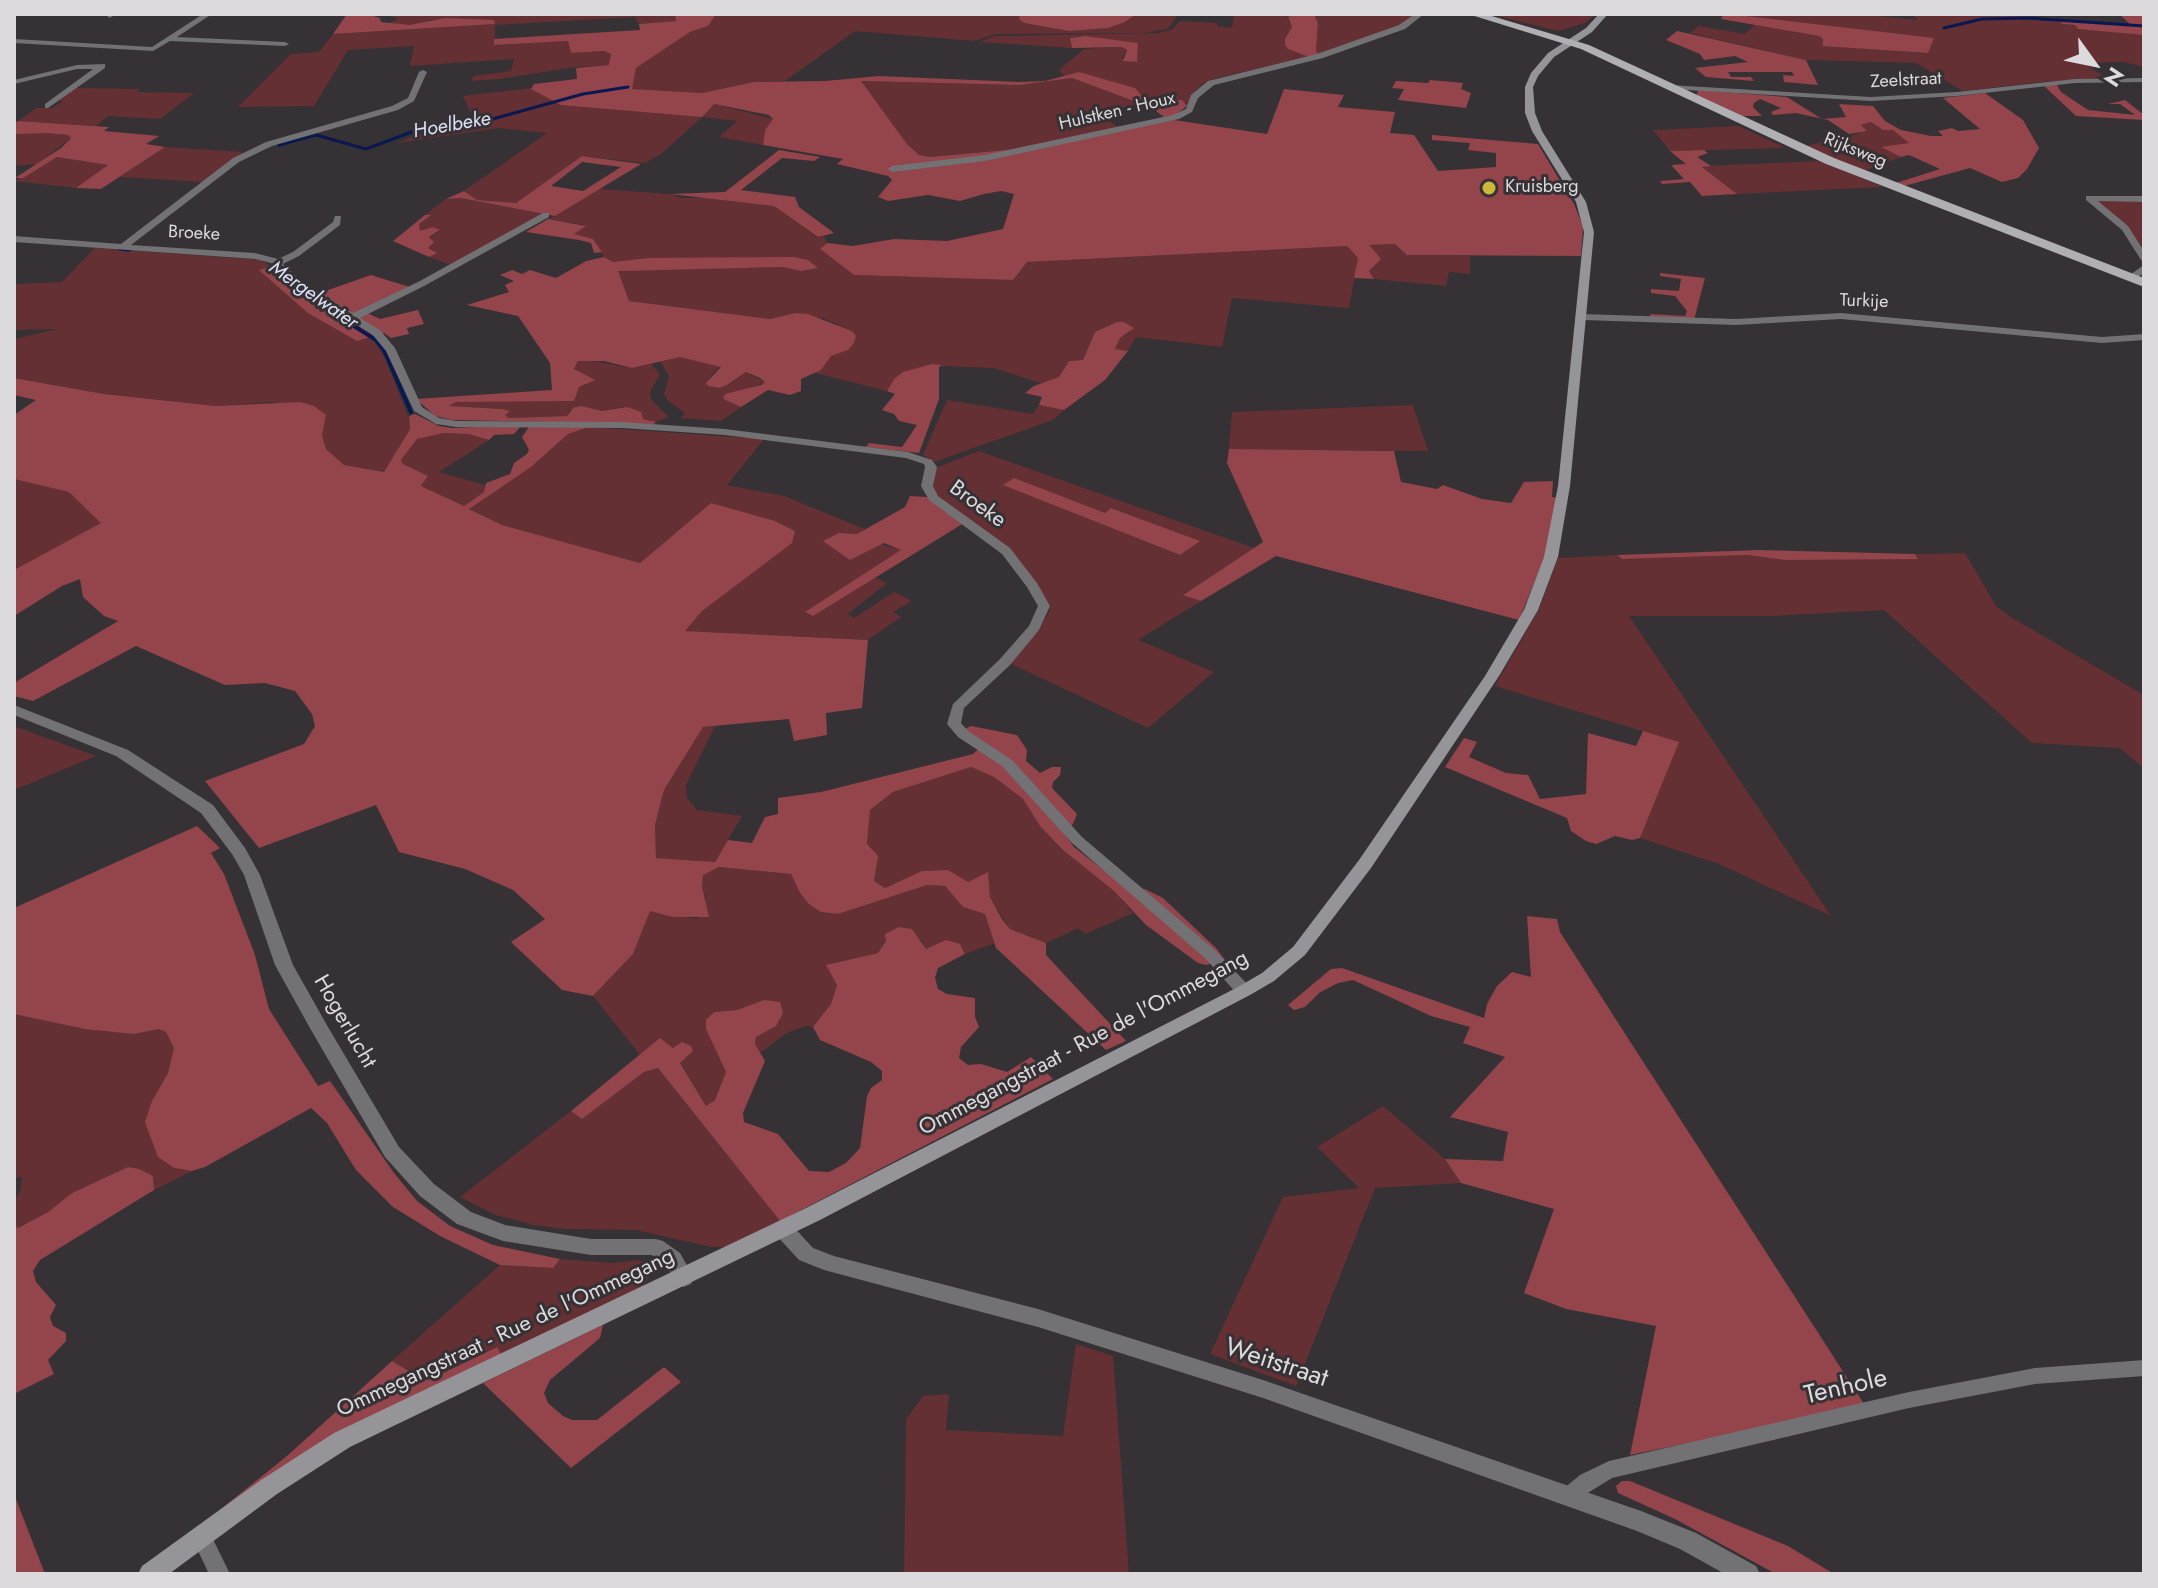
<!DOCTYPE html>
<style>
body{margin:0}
#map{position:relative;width:2158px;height:1588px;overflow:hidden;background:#353135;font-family:Jost,sans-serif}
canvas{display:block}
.frame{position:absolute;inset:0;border:16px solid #dcdadc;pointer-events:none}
.north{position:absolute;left:2054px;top:24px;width:80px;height:80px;-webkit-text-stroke:6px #353135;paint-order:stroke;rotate:123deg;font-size:22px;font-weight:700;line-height:32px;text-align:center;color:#dcdadc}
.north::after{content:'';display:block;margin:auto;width:28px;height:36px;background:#dcdadc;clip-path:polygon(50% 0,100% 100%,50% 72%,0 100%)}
</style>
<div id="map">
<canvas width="2158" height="1588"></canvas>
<div class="frame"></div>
<div class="north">N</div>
</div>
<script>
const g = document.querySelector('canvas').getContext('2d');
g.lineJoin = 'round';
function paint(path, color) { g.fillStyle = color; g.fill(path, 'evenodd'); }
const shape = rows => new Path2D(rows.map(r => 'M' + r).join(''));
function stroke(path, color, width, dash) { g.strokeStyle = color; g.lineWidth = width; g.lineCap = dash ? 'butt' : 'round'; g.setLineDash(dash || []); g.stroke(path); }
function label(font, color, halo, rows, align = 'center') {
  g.font = font + ' Jost,sans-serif'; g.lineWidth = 6; g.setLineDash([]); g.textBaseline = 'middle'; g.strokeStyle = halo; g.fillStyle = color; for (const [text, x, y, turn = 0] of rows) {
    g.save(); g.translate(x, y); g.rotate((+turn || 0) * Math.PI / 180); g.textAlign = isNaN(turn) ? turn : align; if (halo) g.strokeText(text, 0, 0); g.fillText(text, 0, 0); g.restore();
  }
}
const green = shape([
 [385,14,675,14,677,21,639,24,635,17,495,25,495,45,568,41,571,53,604,51,611,54,610,65,575,67,500,79,471,81,474,76,511,71,514,59,410,66,414,46,348,50,314,106,238,107,291,54,319,52,333,34,494,24,494,20,431,20,416,25,400,25,389,23,399,19],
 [716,14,1020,14,1019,19,1024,23,1069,31,1108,28,1125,22,1136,14,1178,14,1168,29,1144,33,997,34,974,41,855,31,785,81,754,82,702,93,631,89,636,68,690,32,708,26],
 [1234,14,1296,14,1287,17,1292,27,1285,39,1288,49,1309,57,1216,78,1203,83,1193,93,1188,106,1176,100,1168,100,1160,102,1156,109,1146,104,1149,104,1139,94,1079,73,1065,76,1059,70,1084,49,1122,47,1127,50,1122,58,1135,59,1138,43,1078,36,1070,38,1072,48,979,42,994,36,1159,33,1173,29,1179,21,1218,23,1217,26,1232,28],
 [1314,14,1417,14,1398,27,1320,55,1316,51,1318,23],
 [1490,14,1596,14,1585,23,1558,31],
 [1729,14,1856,14,1918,20,1911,14,2026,14,2032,18,2059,20,2062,24,2075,25,2078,29,2143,34,2144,67,2123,62,2084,63,2106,78,2041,82,1963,91,1916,63,1806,60,1690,33,1699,26,1745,34,1755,24,1819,36,1823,39,1823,45,1927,53,1933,39],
 [1072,78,1141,104,1098,114,1118,127,1007,150,930,157,919,155,907,144,860,81,1019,85],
 [76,88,140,89,137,92,194,93,160,119,108,116,96,126,18,121,36,108,52,108,62,102,59,99],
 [532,88,714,104,773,119,765,130,763,145,719,137,737,121,702,117,661,154,645,163,582,156,516,203,477,200,464,191,547,133,499,128,398,143,428,130,476,124,463,96],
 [1871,122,1883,130,1893,130,1911,143,1883,148,1901,157,1864,171,1805,146,1861,133,1860,125],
 [1739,126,1786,148,1670,151,1653,130],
 [17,133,47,133,68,135,71,138,37,164,14,166,14,134],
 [165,147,243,152,202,182,120,177],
 [57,157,109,165,76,188,14,181],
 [1819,161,1883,187,1737,194,1701,166],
 [599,189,670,194,682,198,724,198,774,206,817,237,824,236,827,243,820,249,854,275,1013,280,1027,262,1347,246,1358,258,1349,308,1232,298,1222,347,1136,337,1128,351,1115,349,1120,338,1130,332,1095,332,1083,360,1069,361,1059,377,1050,382,1040,383,994,368,941,366,894,379,887,391,815,373,831,356,854,343,856,336,852,331,825,319,795,313,770,319,629,301,617,270,783,267,801,271,817,268,648,258,613,262,604,257,596,242,572,234,584,225,549,219],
 [461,198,545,214,454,266,429,257,436,253,427,248,433,240,429,238,440,231,433,227,423,232,420,231,419,224,430,216,425,215,446,199],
 [2144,199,2144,249,2124,224,2094,200],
 [1395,244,1408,255,1470,256,1470,274,1449,272,1446,286,1374,279,1369,271,1380,259,1368,245],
 [95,248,261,260,271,266,260,270,357,341,371,337,384,356,409,418,410,429,384,472,344,465,326,449,322,435,326,415,273,402,216,406,104,394,14,378,14,339,57,329,14,330,14,284,62,282],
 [680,357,721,366,712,374,708,386,719,388,728,385,746,372,765,382,723,399,741,407,721,421,681,418,685,413,667,400,664,394,669,376,660,361],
 [587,360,632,368,651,364,660,374,650,392,651,400,669,417,656,422,643,419,623,407,602,411,581,407,570,410,567,416,509,418,505,415,509,411,502,409,448,406,456,402,587,385,574,368,578,361],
 [947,400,1033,414,1039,405,1064,410,1053,420,934,462,923,455],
 [1413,405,1428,451,1229,449,1232,412],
 [589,427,764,439,727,485,784,496,865,529,857,534,839,533,902,550,805,613,813,616,874,577,887,583,848,614,854,618,894,592,912,601,893,612,901,617,868,640,685,631,702,611,711,503,640,563,502,525,468,508,531,467,568,434],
 [444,433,468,434,489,440,439,472,485,485,484,492,464,506,421,486,428,476,403,464,401,460,417,439],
 [979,451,1254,548,1184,594,1201,601,1138,640,1214,672,1148,728,1009,663,1040,628,1050,610,1049,603,1011,550,940,498,934,490,934,470,938,467],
 [1014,479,1105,513,1112,508,1199,541,1180,555,1004,485],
 [14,479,70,492,102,523,14,570],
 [1965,553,1996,606,2009,616,2144,695,2144,768,2120,748,2032,743,1884,610,1772,616,1629,616,1831,916,1719,864,1640,838,1678,742,1495,686,1540,607,1558,558,1617,555,1622,559,1748,555,1784,560,1917,558,1915,554],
 [14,726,96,756,14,790],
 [715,726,686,785,687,798,697,810,742,816,715,862,656,858,655,825,664,790,703,727],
 [971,767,994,777,1023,799,1040,826,1063,850,1114,891,1133,913,1085,934,1078,928,1046,943,1010,929,990,897,987,872,967,883,948,870,922,871,885,888,874,881,876,868,867,845,870,810,893,792],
 [719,867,791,874,800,893,821,912,838,914,927,885,945,886,963,907,985,914,995,943,965,954,960,944,926,949,921,940,886,941,878,953,827,965,837,984,831,1004,813,1027,806,1026,787,1033,760,1053,755,1044,764,1000,737,1010,713,1012,706,1028,726,1072,715,1100,706,1106,680,1062,692,1051,673,1048,660,1039,640,1055,593,996,633,954,650,911,697,919,706,899,702,886,703,875],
 [14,1014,134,1034,159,1029,166,1032,174,1048,168,1073,152,1101,174,1168,192,1171,154,1190,153,1176,128,1167,72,1193,48,1212,17,1228,14,1225,14,1201,20,1192,22,1177,14,1178],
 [658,1068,780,1221,726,1247,711,1247,636,1230,565,1229,534,1225,496,1215,460,1197,571,1111,582,1119,644,1072],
 [1383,1106,1445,1159,1461,1183,1375,1188,1296,1386,1210,1354,1283,1197,1359,1188,1317,1147],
 [560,1259,613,1263,639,1260,650,1267,651,1273,642,1289,502,1356,496,1347,435,1377,422,1378,392,1361,500,1265,552,1268],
 [1076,1344,1113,1356,1129,1574,904,1574,906,1419,923,1396,949,1394,946,1430,1063,1436]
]);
const forest = shape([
 [347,14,367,14,380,18,381,22,410,25,445,18,494,20,495,24,333,34],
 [675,14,716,14,708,26,690,32,636,68,632,89,702,93,754,82,825,81,879,76,1019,82,1045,81,1079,72,1135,88,1149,104,1139,103,1072,78,1019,85,861,81,907,144,919,155,930,157,1007,150,1164,117,1156,111,1160,102,1168,100,1182,100,1187,106,1170,119,1174,120,1267,134,1284,89,1344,95,1338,107,1395,112,1390,133,1414,135,1438,171,1496,167,1496,153,1468,150,1470,143,1432,140,1432,135,1538,144,1574,204,1583,226,1581,256,1407,255,1395,244,1369,245,1381,259,1369,271,1374,279,1354,278,1358,258,1347,246,1027,262,1013,280,854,275,820,249,827,243,853,246,894,239,947,241,1003,229,1014,194,1001,191,984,194,960,201,928,195,888,201,878,197,892,180,888,176,837,164,843,159,763,145,765,130,773,119,769,115,714,104,702,117,561,105,531,89,534,84,577,79,576,68,609,65,611,54,604,51,571,53,568,41,494,45,494,39,640,30,639,24,676,21],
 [1020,14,1136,14,1125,22,1108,28,1069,31,1024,23,1019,19],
 [1296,14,1314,14,1318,23,1316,51,1320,55,1309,57,1288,49,1285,45,1285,39,1292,27,1288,17],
 [1723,14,1729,14,1934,38,1928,53,1823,46,1823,39,1819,36,1721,19],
 [2119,14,2144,14,2144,35,2078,29,2075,25,2062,24,2059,20,2131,25],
 [1677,31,1806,60,1818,85,1784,82,1783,75,1794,76,1792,72,1728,72,1731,77,1751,77,1754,81,1706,77,1695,68,1748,62,1735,56,1704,60,1700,54,1666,40],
 [1085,36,1138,43,1137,62,1123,61,1127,50,1122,47,1072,48,1070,38],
 [1430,80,1463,83,1461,89,1471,93,1466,108,1398,100,1404,89,1392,88,1396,81,1428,83],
 [2043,85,2057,85,2061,92,2088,110,2135,115,2120,104,2108,104,2125,100,2144,115,2144,120,2076,116],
 [1698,90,1787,97,1822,119,1846,117,1839,104,1873,106,1885,121,1901,130,1931,136,1943,136,1938,131,1952,128,1958,131,1980,129,1943,98,1985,93,2023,120,2039,148,2027,169,2018,178,2002,182,1970,168,1904,186,1896,183,1940,169,1909,155,1901,157,1881,147,1909,143,1893,130,1883,130,1871,122,1861,125,1867,131,1849,134,1828,120,1796,113,1773,115,1771,112,1781,108,1760,99,1754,103,1753,107,1762,116,1743,116,1697,95],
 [18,121,109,127,104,131,159,136,146,144,165,147,101,189,76,188,108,165,57,157,23,178,15,178,61,148,71,138,68,135,47,133,14,134,14,124],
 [779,150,820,157,814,161,782,158,741,190,795,197,799,207,834,233,818,237,774,206,670,194,725,192],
 [1704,150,1708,153,1697,157,1711,166,1702,167,1737,194,1702,196,1690,182,1662,184,1660,181,1684,179,1671,165,1686,164,1670,151],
 [582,156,641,164,555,216,461,198,446,199,464,191,477,200,516,203],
 [582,162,621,167,583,191,551,186],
 [425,215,431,215,419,224,420,231,433,227,440,230,429,237,434,242,428,248,437,253,429,257,393,241],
 [548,219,586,226,574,234,593,239,602,252,594,253,591,243,579,240,526,232],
 [604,257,613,262,648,258,793,257,808,260,818,268,801,271,783,267,618,271,629,301,770,319,795,313,808,314,852,331,856,336,854,343,848,350,831,356,821,370,801,379,801,391,790,395,768,390,741,407,723,399,725,394,761,385,765,382,760,378,746,372,727,385,719,388,708,386,706,383,721,367,680,357,632,368,604,361,578,361,574,369,595,380,579,387,574,401,456,402,449,406,502,409,510,411,505,415,509,418,567,416,573,408,581,406,602,411,627,407,641,412,643,419,656,422,654,424,452,420,435,416,416,399,552,390,550,363,518,316,467,305,509,292,505,285,514,281,500,275,512,270,522,274,530,270,556,278,586,261],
 [271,266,308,297,371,275,413,288,363,311,380,319,418,310,424,324,407,328,409,334,391,338,384,333,357,341,308,313,259,270],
 [1660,273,1705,278,1694,320,1648,318,1651,314,1685,316,1687,311,1675,296,1651,293,1651,289,1679,291,1681,279,1660,276],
 [1117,322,1124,322,1134,328,1120,338,1115,349,1128,351,1105,380,1064,410,1039,405,1042,397,1025,393,1034,386,1059,377,1069,361,1083,360,1095,332],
 [932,364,942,365,939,367,939,399,919,453,866,447,869,443,902,447,917,425,899,421,894,414,882,410,895,394,887,391,894,379,903,372],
 [14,378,104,394,216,406,300,402,314,406,326,415,322,435,326,449,344,465,384,472,410,429,409,416,415,414,439,426,452,428,522,425,514,434,494,435,489,440,468,434,444,433,417,439,401,460,403,464,428,476,421,486,464,506,484,492,486,483,510,474,514,463,527,454,529,450,522,437,529,427,589,427,568,434,531,467,469,509,502,525,640,563,711,503,775,521,795,531,792,543,702,611,685,631,868,640,862,708,826,713,827,735,794,741,789,719,703,727,664,790,655,825,656,858,715,862,728,840,752,843,765,817,778,814,778,798,821,792,973,754,983,745,963,730,971,726,1017,735,1027,750,1026,761,1040,773,1052,767,1061,767,1060,775,1053,782,1052,788,1077,814,1073,824,1063,832,1074,847,1134,894,1145,889,1163,898,1217,949,1225,960,1206,965,1198,963,1146,925,1114,891,1063,850,1040,826,1023,799,994,777,971,767,893,792,870,810,867,844,878,856,874,881,885,888,922,871,948,870,968,882,988,872,990,897,1002,919,1010,929,1046,943,1046,955,1126,1041,1106,1050,996,948,985,914,963,907,945,886,927,885,838,914,821,912,810,905,800,893,791,874,719,867,703,875,702,886,709,917,673,917,650,911,633,954,593,996,562,990,511,942,545,919,513,890,465,869,399,852,376,805,259,848,205,781,304,744,315,726,312,714,295,691,265,683,225,685,136,646,33,701,14,696,14,683,118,621,104,616,83,597,80,579,62,586,14,616,14,570,101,523,69,492,14,479,14,415,36,400,14,395],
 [1229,449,1394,451,1401,482,1437,489,1443,485,1482,499,1511,503,1524,482,1553,481,1552,497,1558,498,1553,537,1519,620,1276,556,1201,601,1183,595,1263,542,1227,463],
 [1014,478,1105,513,1111,508,1200,541,1180,555,1003,485],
 [910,496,927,497,964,523,813,616,805,612,901,550,884,543,850,560,823,541,839,533,857,534,905,507],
 [1759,550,1915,554,1918,559,1784,560,1748,555,1622,559,1617,555],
 [1643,731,1679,742,1640,838,1632,840,1615,836,1596,844,1586,841,1571,831,1567,818,1445,767,1464,738,1477,742,1469,757,1506,773,1528,775,1540,799,1586,794,1588,733,1636,746],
 [197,826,220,848,211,853,224,874,255,955,269,1009,318,1086,330,1081,394,1173,417,1201,450,1226,493,1245,560,1259,553,1268,500,1265,440,1236,393,1207,356,1170,327,1123,311,1108,205,1167,192,1171,174,1168,158,1157,145,1122,152,1101,168,1073,174,1048,166,1032,159,1029,134,1034,85,1029,14,1014,14,908],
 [1527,916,1557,919,1560,932,1622,1029,1866,1407,1630,1455,1656,1326,1566,1309,1524,1293,1554,1209,1461,1183,1445,1159,1503,1161,1508,1132,1450,1117,1505,1057,1463,1043,1470,1027,1431,1016,1353,980,1338,983,1319,993,1305,1007,1294,1010,1288,1005,1331,969,1342,968,1484,1018,1487,1004,1497,986,1512,972,1531,977],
 [899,927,912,929,926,949,946,940,960,944,965,954,938,968,935,978,938,989,947,994,975,998,975,1017,979,1027,961,1047,959,1058,968,1065,981,1064,1007,1072,1031,1057,1053,1079,780,1221,658,1068,644,1072,582,1119,571,1111,660,1038,673,1048,682,1042,691,1046,693,1051,680,1063,706,1106,715,1100,726,1072,706,1029,706,1020,714,1012,737,1010,764,1000,780,1002,783,1013,776,1026,756,1037,755,1044,765,1061,743,1113,744,1122,778,1134,809,1171,829,1172,846,1163,860,1148,867,1096,871,1088,882,1080,882,1071,871,1062,820,1040,813,1027,831,1004,837,985,826,965,878,953,886,941,885,934],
 [128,1167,139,1169,153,1176,154,1190,40,1260,33,1271,36,1282,56,1305,50,1317,53,1326,66,1333,66,1341,48,1360,54,1374,14,1394,14,1225,18,1228,48,1212,72,1193],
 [603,1325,600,1338,550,1380,544,1393,548,1403,563,1416,572,1420,597,1420,664,1367,681,1382,571,1468,483,1383],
 [497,1347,502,1356,216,1513,287,1456,392,1361,421,1378,435,1377],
 [1622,1481,1630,1481,1788,1546,1834,1574,1776,1574,1675,1519,1618,1493,1616,1486],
 [14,1494,45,1574,14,1574]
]);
const streamFar1 = shape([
 [1944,28,1982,19,2027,18,2144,26],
 [279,145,316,135,366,149,417,130,489,120,583,94,628,87],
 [119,249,130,250]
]);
const stream = shape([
 [305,291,321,305,376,340,384,350,411,412]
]);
const minor = shape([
 [106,14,117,14,109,18,106,14],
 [203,14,212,14,177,37,285,42,289,44,285,46,170,41,153,51,14,43,14,39,152,47,203,14],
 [1415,14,1424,14,1405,29,1323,58,1214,85,1198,98,1192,112,1179,119,985,161,892,172,888,169,892,166,985,155,1173,115,1186,109,1191,95,1208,81,1317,54,1399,25,1415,14],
 [105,64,105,68,48,108,45,108,45,104,93,69,77,69,14,84,14,80,77,65,105,64],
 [423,70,427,72,414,101,398,110,272,146,239,162,131,245,255,253,278,259,293,252,333,222,335,216,341,216,340,225,299,256,283,264,306,285,353,313,418,282,543,213,549,213,549,217,424,286,360,318,380,330,395,348,422,407,439,418,456,421,622,422,725,429,908,452,932,460,937,467,933,486,938,496,1010,548,1037,583,1050,606,1039,630,1010,665,964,708,961,723,968,731,1012,760,1082,837,1216,951,1250,987,1252,991,1250,995,1238,995,1206,959,1072,843,1002,766,958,737,947,724,953,704,1000,659,1029,626,1038,606,1027,587,1002,554,929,500,921,486,925,467,924,464,906,458,725,435,622,428,456,427,436,424,414,411,386,351,372,334,300,289,271,263,255,259,14,242,14,236,121,244,233,158,266,142,392,106,408,98,419,72,423,70],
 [2144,78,2144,82,2075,83,1957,96,1871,101,1670,89,1666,87,1670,85,1871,97,1957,92,2075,79,2144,78],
 [2086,196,2144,196,2144,202,2098,201,2128,226,2144,251,2144,261,2141,260,2122,230,2086,200,2086,196],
 [2144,265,2144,273,2134,280,2128,280,2128,276,2144,265],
 [1841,313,2102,337,2144,334,2144,340,2102,343,1841,319,1736,325,1582,320,1577,317,1582,314,1736,319,1841,313],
 [2144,1360,2144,1376,2035,1384,1909,1408,1612,1478,1570,1504,1563,1501,1560,1495,1563,1489,1580,1475,1609,1461,1909,1392,2035,1368,2144,1360],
 [201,1527,208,1529,230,1574,209,1574,191,1536,194,1529,201,1527]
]);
const tertiary = shape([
 [14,705,128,750,213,805,245,848,260,875,293,965,328,1027,399,1147,434,1184,471,1212,505,1225,591,1239,656,1239,663,1241,680,1253,694,1278,691,1284,684,1287,677,1284,666,1265,652,1255,591,1255,503,1241,457,1224,420,1196,385,1157,311,1030,275,965,244,875,232,854,201,813,116,756,14,715,14,705],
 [783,1221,790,1223,813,1248,834,1256,1038,1309,1263,1380,1641,1511,1696,1533,1756,1566,1760,1574,1725,1574,1680,1549,1637,1531,1263,1398,1038,1327,824,1270,799,1260,776,1235,773,1229,776,1223,783,1221]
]);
const secondary = shape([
 [1599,14,1608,14,1592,32,1554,57,1538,76,1533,87,1535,113,1542,131,1586,202,1594,232,1570,486,1558,557,1538,610,1499,676,1371,868,1305,955,1274,981,1250,995,820,1220,350,1447,277,1494,169,1574,138,1574,142,1566,261,1480,334,1433,806,1208,1238,987,1262,973,1293,947,1359,860,1485,676,1524,610,1544,557,1558,486,1584,232,1576,202,1532,131,1525,113,1525,87,1531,73,1548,53,1586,28,1599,14]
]);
const primary = shape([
 [1468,14,1485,14,1589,45,1834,158,2144,278,2144,287,1826,164,1581,49,1468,14]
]);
const markers = [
 [1489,188,8,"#ccb938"]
];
const farStreetnames = [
 ["Zeelstraat",1906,81,-3],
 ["Hulstken - Houx",1117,112,-13],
 ["Rijksweg",1855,151,22],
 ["Broeke",194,234,3],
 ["Turkije",1864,302,2]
];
const farPoinames = [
 ["Kruisberg",1505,188]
];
const farWaternames = [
 ["Hoelbeke",452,126,-10],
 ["Mergelwater",313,296,35]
];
const streetNames = [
 ["Broeke",977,505,36],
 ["Hogerlucht",344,1022,60],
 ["Ommegangstraat - Rue de l'Ommegang",1084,1044,-28],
 ["Ommegangstraat - Rue de l'Ommegang",506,1334,-25]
];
const nearStreetnames = [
 ["Weitstraat",1276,1364,18],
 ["Tenhole",1846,1388,-13]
];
paint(green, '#643033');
paint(forest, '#94454b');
stroke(streamFar1, '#0a1851', 3);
stroke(stream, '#0a1851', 4);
paint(minor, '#727174');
paint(tertiary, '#727174');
paint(secondary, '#959498');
paint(primary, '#b0afb4');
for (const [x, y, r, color] of markers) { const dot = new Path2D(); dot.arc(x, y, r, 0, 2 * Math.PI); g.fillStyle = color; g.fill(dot); stroke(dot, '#353135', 3); }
label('18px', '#dcdadc', '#353135', farStreetnames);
label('18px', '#dcdadc', '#353135', farPoinames, 'left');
label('italic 20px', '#dae2f5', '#353135', farWaternames);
label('22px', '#dcdadc', '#353135', streetNames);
label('26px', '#dcdadc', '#353135', nearStreetnames);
</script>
